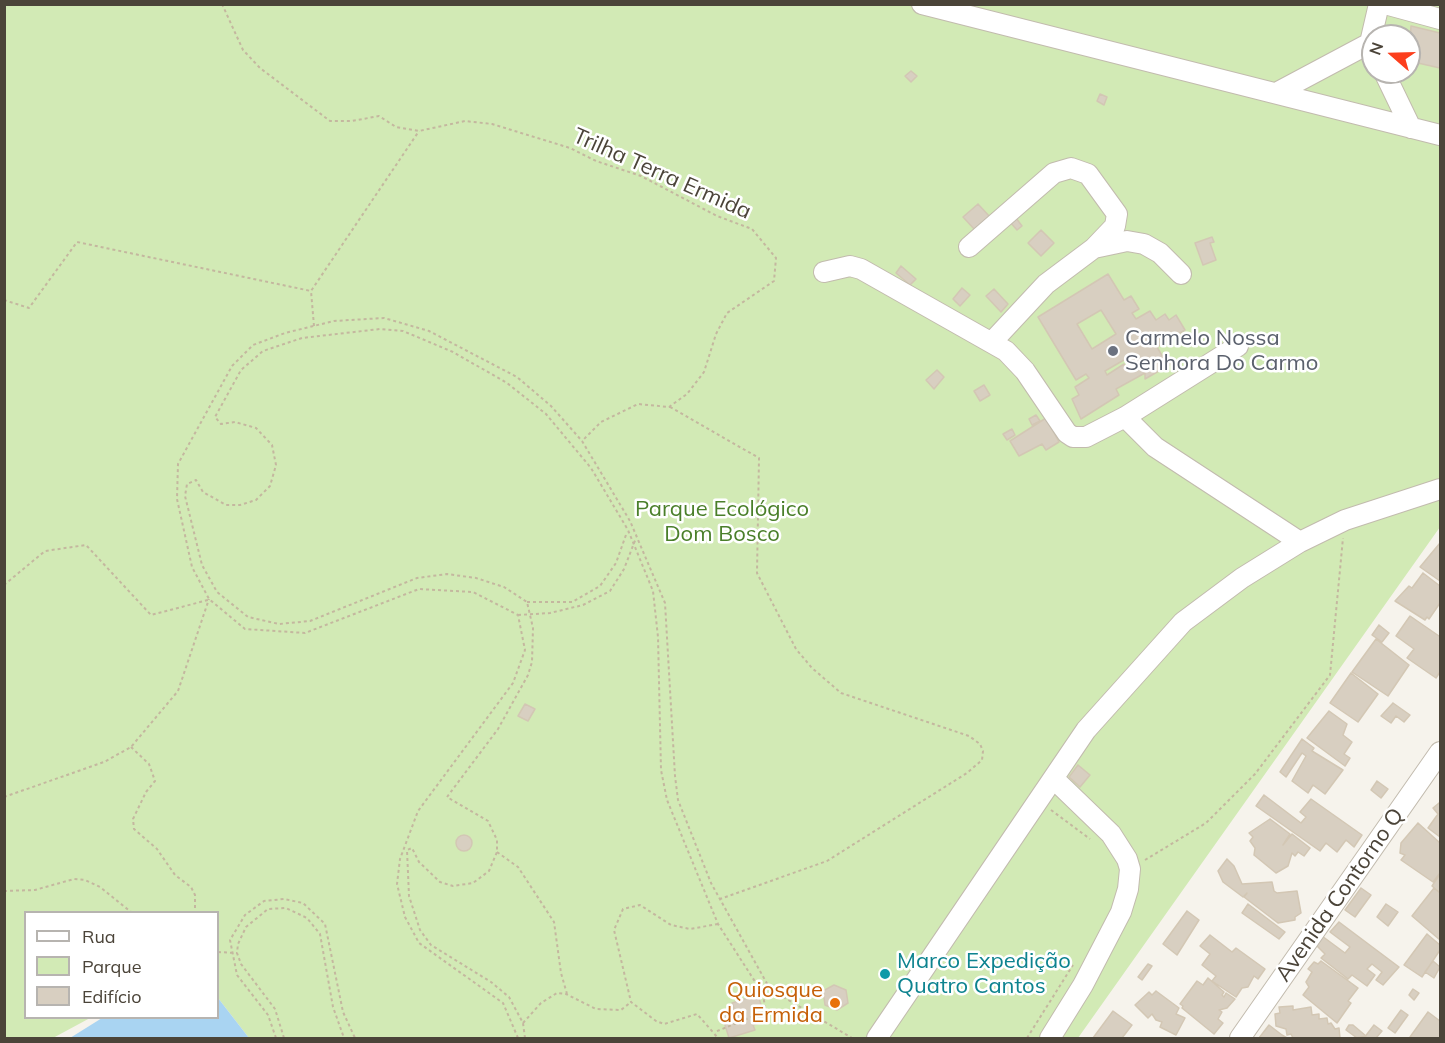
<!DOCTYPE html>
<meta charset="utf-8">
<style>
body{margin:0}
#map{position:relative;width:1445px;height:1043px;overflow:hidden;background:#f6f3ec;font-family:Mulish,sans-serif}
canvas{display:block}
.frame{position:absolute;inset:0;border:6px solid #4b4439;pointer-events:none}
.legend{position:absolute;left:24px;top:911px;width:195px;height:108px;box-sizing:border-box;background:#fff;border:2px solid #b7b4b0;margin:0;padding:8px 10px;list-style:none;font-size:18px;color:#4b4439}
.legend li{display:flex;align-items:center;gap:12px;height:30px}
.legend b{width:30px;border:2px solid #b7b4b0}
.north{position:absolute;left:1361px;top:24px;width:60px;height:60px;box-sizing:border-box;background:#fff;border:2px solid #b7b4b0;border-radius:50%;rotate:290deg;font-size:16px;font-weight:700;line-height:24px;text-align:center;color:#4b4439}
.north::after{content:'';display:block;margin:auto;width:21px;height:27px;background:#fc3f1d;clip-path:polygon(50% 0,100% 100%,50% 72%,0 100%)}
</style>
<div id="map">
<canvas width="1445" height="1043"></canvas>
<div class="frame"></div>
<ul class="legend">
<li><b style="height:8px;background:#fff"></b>Rua</li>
<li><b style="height:16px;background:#d2eab5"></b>Parque</li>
<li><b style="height:16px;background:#d8cfc1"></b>Edifício</li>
</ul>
<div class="north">N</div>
</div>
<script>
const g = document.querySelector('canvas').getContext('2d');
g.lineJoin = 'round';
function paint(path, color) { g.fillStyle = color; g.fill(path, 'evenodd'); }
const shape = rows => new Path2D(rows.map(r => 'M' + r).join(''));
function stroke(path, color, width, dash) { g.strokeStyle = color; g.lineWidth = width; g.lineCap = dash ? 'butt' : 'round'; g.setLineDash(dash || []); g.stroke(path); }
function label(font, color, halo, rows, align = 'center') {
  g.font = font + ' Mulish,sans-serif'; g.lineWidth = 5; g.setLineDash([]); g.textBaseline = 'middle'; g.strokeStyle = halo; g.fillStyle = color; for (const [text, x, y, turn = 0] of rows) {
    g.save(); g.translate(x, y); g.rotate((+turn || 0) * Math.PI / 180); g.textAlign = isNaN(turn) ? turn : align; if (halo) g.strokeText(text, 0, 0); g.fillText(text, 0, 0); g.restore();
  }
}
const green = shape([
 [5,5,1440,5,1440,527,1078,1038,249,1038,218,998,218,912,26,912,26,1018,90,1018,53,1038,5,1038],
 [1373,36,1409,36,1409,72,1373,72]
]);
const water = shape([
 [218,998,249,1038,70,1038,102,1018,218,1018]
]);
const building = shape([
 [1411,26,1440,33,1440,68,1409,61,1411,26],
 [911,71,917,76,911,82,905,76,911,71],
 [1100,94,1107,97,1104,105,1097,101,1100,94],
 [978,204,990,217,975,230,963,217,978,204],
 [1016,218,1022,226,1017,230,1010,222,1016,218],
 [1041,230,1054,243,1041,256,1028,243,1041,230],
 [1212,237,1214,242,1210,243,1216,260,1203,265,1195,243,1212,237],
 [901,266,916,279,910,285,896,273,901,266],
 [1108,274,1124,300,1131,296,1139,309,1132,313,1136,319,1150,311,1156,320,1165,314,1169,320,1176,315,1185,330,1157,347,1167,364,1171,364,1145,379,1145,373,1116,389,1119,395,1081,419,1072,399,1079,395,1075,387,1089,378,1086,374,1076,380,1038,317,1108,274],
 [1101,310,1116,334,1092,349,1077,324,1101,310],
 [1129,357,1135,367,1128,371,1124,364,1107,375,1105,371,1129,357],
 [962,288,970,295,960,306,953,299,962,288],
 [994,289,1008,304,1001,312,986,296,994,289],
 [937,370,944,377,934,389,926,380,937,370],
 [984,385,990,395,980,401,974,391,984,385],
 [1036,415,1040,421,1032,425,1029,419,1036,415],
 [1046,418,1059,442,1046,450,1042,444,1019,456,1010,441,1046,418],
 [1012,429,1015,435,1007,440,1003,434,1012,429],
 [1440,543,1440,581,1420,567,1440,543],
 [1423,573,1440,586,1440,603,1429,619,1427,617,1425,620,1395,601,1409,586,1412,588,1423,573],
 [1410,616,1439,636,1440,635,1440,672,1436,678,1407,658,1414,649,1396,636,1410,616],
 [1379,625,1389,633,1382,642,1372,635,1379,625],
 [1376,639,1409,665,1388,696,1352,672,1376,639],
 [1351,673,1378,694,1358,722,1330,703,1351,673],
 [1393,703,1410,715,1404,722,1396,716,1391,723,1381,716,1393,703],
 [525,704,535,709,528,721,518,716,525,704],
 [1329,711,1347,724,1343,735,1352,742,1344,754,1350,758,1345,766,1307,738,1329,711],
 [1302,739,1314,748,1312,751,1343,770,1325,794,1313,785,1308,793,1292,781,1306,756,1302,753,1286,777,1280,772,1302,739],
 [1078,765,1090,775,1080,787,1069,777,1078,765],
 [1377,781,1388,789,1381,798,1371,790,1377,781],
 [1264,795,1301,823,1306,817,1300,812,1311,799,1362,835,1354,847,1346,840,1337,852,1326,843,1320,851,1256,806,1264,795],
 [1439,803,1440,804,1440,837,1428,828,1438,814,1433,808,1439,803],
 [1270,819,1290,834,1283,845,1292,834,1310,848,1304,856,1298,852,1295,856,1292,853,1288,866,1276,873,1254,855,1255,848,1250,841,1253,837,1249,833,1270,819],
 [1418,823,1440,843,1440,873,1433,882,1401,860,1405,855,1400,853,1401,843,1418,823],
 '456 843a8 8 0 1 1 16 0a8 8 0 1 1-16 0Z',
 [1227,859,1234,866,1242,884,1272,882,1274,891,1277,893,1297,891,1301,913,1295,917,1295,920,1278,923,1244,897,1247,893,1243,897,1223,882,1218,871,1227,859],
 [1440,874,1440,893,1432,886,1440,874],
 [1361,888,1371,895,1355,917,1345,910,1361,888],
 [1434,888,1440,893,1440,940,1412,916,1434,888],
 [1248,904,1285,932,1279,939,1242,913,1248,904],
 [1386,904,1398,912,1388,926,1377,917,1386,904],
 [1187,911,1199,920,1177,955,1163,944,1187,911],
 [1339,922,1399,967,1383,985,1376,980,1382,972,1372,964,1367,969,1375,975,1367,986,1352,975,1348,979,1321,958,1325,954,1316,945,1322,936,1345,953,1350,947,1330,932,1339,922],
 [1427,934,1440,945,1440,950,1422,977,1404,965,1427,934],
 [1210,935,1232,952,1236,948,1265,969,1258,979,1254,976,1248,987,1242,988,1236,997,1212,981,1216,976,1202,965,1210,954,1200,946,1210,935],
 [1321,961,1358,988,1348,1001,1351,1003,1337,1023,1303,995,1309,987,1306,982,1312,972,1308,969,1314,962,1318,964,1321,961],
 [1433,961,1440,967,1434,978,1425,972,1433,961],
 [1148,964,1152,966,1142,980,1138,977,1148,964],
 [1208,978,1224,992,1222,995,1224,997,1226,993,1235,999,1227,1008,1219,1010,1222,1012,1218,1019,1223,1023,1214,1034,1182,1008,1183,1006,1180,1004,1197,981,1203,985,1208,978],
 [834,985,846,990,848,1003,837,1010,825,1005,823,991,834,985],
 [1413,989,1419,993,1414,1000,1409,995,1413,989],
 [1156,991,1179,1008,1176,1014,1185,1018,1176,1035,1160,1027,1162,1022,1156,1020,1152,1014,1148,1018,1135,1005,1149,992,1152,995,1156,991],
 [758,995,766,1021,753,1025,755,1030,729,1038,721,1012,734,1008,732,1003,758,995],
 [1293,1006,1293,1010,1311,1007,1312,1015,1319,1014,1319,1019,1327,1018,1328,1024,1331,1023,1335,1029,1339,1028,1340,1038,1293,1038,1291,1034,1287,1035,1286,1029,1276,1026,1275,1014,1280,1013,1279,1007,1293,1006],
 [1401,1010,1408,1015,1395,1033,1388,1028,1401,1010],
 [1113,1011,1132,1025,1122,1038,1093,1038,1113,1011],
 [1428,1012,1440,1021,1440,1038,1412,1038,1410,1037,1428,1012],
 [1269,1025,1282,1035,1287,1038,1259,1038,1269,1025],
 [1349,1025,1353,1025,1366,1036,1357,1038,1346,1030,1349,1025],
 [1374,1025,1382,1031,1376,1038,1364,1038,1374,1025]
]);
const path = shape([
 [222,4,243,50,260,68,330,121,352,121,379,116,396,127,419,131,465,121,492,124,570,148,596,161,641,176,717,216,752,229,776,258,774,281,727,313,716,334,704,372,687,394,669,407,638,404,601,422,582,441],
 [4,300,29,308,77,242,311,291],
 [314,326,311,291,419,131],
 [670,407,759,458,757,573,796,649,812,668,841,693,969,736,980,744,983,751,982,760,967,773,827,861,720,899],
 [4,585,45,551,86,545,151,615,208,600],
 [527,602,572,602,600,586,616,563,627,532],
 [518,615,550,613,583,605,610,591,624,569,636,538],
 [131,747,149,764,155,781,146,792,133,819,134,829,157,849,175,875,191,887,195,895,195,912],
 [4,797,104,762,131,747,178,691,209,599],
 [1051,810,1090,839],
 [497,852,518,867,554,922,561,973,567,994],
 [1145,860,1206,823,1255,774,1330,675,1343,538],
 [4,891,35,890,74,879,85,880,100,887,131,912],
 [718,924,690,929,671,925,640,905,623,909,614,930,631,1002,656,1021,664,1024,697,1014,718,1038],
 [218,952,237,953],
 [523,1023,541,1003,557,993,566,994,596,1009,621,1010,631,1002],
 [276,1038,268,1015,237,975,230,940,245,915,264,901,284,899,303,903,325,924,343,1012,355,1038],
 [284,1038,275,1009,241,964,237,953,238,944,246,927,268,909,286,908,307,918,320,934,333,1007,344,1038],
 [518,1038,503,1003,419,943,405,917,397,884,400,859,418,811,513,683,525,650,518,615,473,592,419,589,305,633,245,629,209,599,192,567,177,499,178,464,232,366,253,345,285,333,334,321,384,318,429,331,517,377,551,406,582,441,630,521,665,603,675,776,678,800,711,883,770,989,852,1038],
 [525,1038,523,1023,509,997,491,982,431,945,420,930,409,896,407,850,412,848,419,862,440,882,453,886,473,883,489,871,497,852,497,840,488,821,447,797,498,729,528,675,532,662,533,628,527,602,504,587,476,578,447,574,417,578,310,621,279,624,248,617,217,592,202,565,185,496,187,484,196,480,203,492,226,505,240,505,256,500,270,486,276,465,272,445,256,428,235,422,221,424,215,417,241,370,263,351,302,338,380,329,403,331,453,352,507,383,546,414,591,468,628,530,653,591,658,637,661,770,667,800,718,924,763,994,765,1007,763,1012,715,1032],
 [1027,1038,1073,965]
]);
const minor = shape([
 [922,4,1440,135],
 [1385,4,1440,19],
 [1384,72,1411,128],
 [1278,92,1370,43,1379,4],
 [969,247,1054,173,1071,168,1088,174,1117,214,1115,226,1094,248],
 [824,272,850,266,861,269,1006,351,1025,371,1067,433,1073,437,1086,437,1125,417,1238,346],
 [992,342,1046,284,1094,248,1127,241,1144,244,1160,253,1181,274],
 [1125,417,1155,447,1300,542],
 [877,1038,1086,730,1183,622,1242,578,1300,542,1345,520,1440,489],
 [1050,1038,1083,985,1121,912,1128,889,1130,869,1127,859,1111,834,1054,779],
 [1240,1038,1440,752]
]);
const markers = [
 [1113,351,6,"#6b7280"],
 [885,974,6,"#0f9aa8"],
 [835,1003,6,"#e8710a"]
];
const streetNames = [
 ["Trilha Terra Ermida",662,174,24],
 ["Avenida Contorno Q",1340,895,-55]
];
const worshipNames = [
 ["Carmelo Nossa",1125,338],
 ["Senhora Do Carmo",1125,363]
];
const parkNames = [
 ["Parque Ecológico",722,509],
 ["Dom Bosco",722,534]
];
const cultureNames = [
 ["Marco Expedição",897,961],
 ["Quatro Cantos",897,986]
];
const foodNames = [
 ["Quiosque",823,990],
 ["da Ermida",823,1015]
];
paint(green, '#d2eab5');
paint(water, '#a9d4f2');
paint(building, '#d8cfc1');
stroke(building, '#d3c7b4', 1.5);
stroke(minor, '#c2bbae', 22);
stroke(path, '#c4b79f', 2, [3, 3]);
stroke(minor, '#fff', 20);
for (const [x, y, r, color] of markers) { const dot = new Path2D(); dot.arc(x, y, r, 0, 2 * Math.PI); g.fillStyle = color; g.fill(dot); stroke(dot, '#fff', 2); }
label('22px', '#4b4439', '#fff', streetNames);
label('22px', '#5b616d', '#fff', worshipNames, 'left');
label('22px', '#4a7f2a', '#fff', parkNames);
label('22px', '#0d838f', '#fff', cultureNames, 'left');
label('22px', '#c56008', '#fff', foodNames, 'right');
</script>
